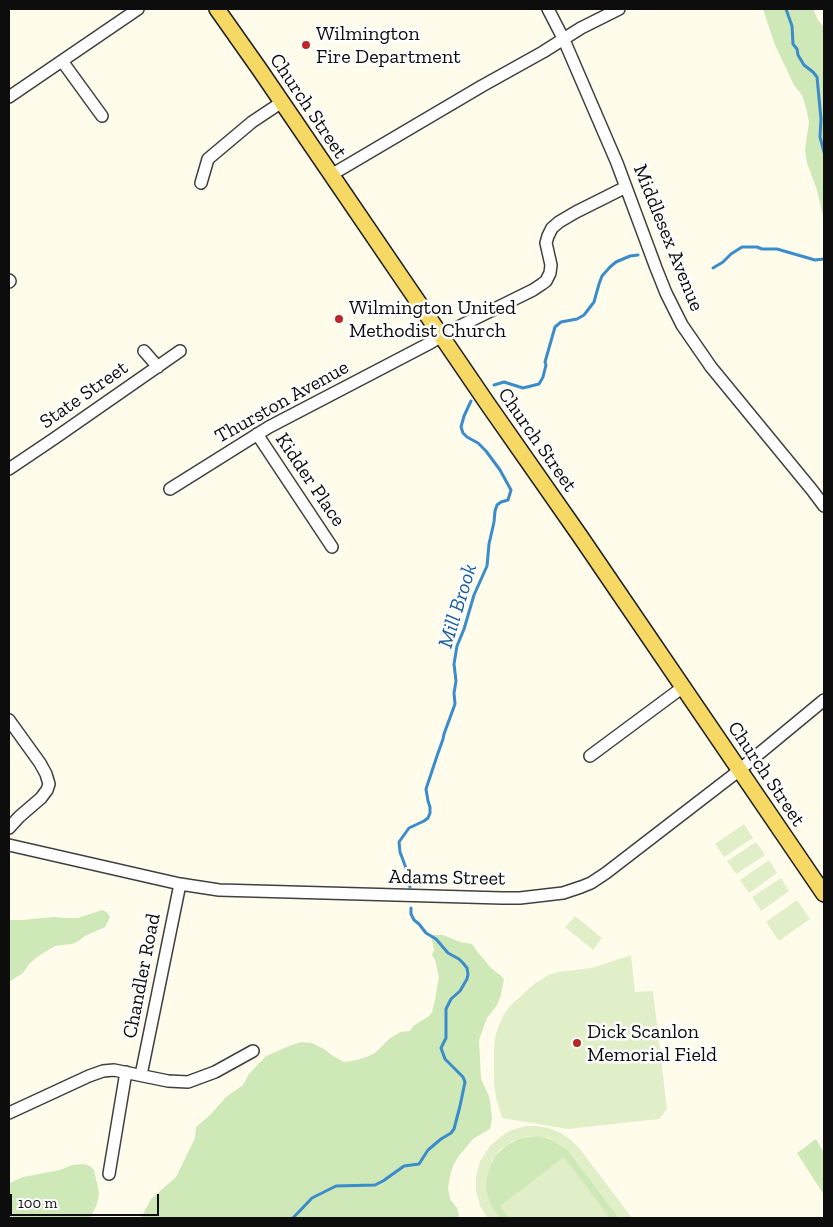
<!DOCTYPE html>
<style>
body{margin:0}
#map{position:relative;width:833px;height:1227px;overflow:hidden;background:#fffcec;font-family:"Zilla Slab",serif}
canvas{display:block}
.frame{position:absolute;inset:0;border:10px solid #0d0d0d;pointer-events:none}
.scale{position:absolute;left:10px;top:1194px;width:149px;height:22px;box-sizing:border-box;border:2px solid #0d0d0d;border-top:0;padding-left:6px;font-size:15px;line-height:18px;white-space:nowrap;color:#0d0d0d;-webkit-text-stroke:4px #fff;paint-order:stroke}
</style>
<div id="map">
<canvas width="833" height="1227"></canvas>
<div class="frame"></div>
<div class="scale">100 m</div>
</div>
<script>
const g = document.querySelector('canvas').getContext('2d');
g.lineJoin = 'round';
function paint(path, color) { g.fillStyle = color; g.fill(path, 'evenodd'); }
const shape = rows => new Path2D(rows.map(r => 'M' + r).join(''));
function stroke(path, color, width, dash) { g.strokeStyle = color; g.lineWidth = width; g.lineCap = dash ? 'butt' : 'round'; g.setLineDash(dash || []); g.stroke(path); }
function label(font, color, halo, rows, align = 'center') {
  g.font = font + ' "Zilla Slab",serif'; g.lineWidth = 5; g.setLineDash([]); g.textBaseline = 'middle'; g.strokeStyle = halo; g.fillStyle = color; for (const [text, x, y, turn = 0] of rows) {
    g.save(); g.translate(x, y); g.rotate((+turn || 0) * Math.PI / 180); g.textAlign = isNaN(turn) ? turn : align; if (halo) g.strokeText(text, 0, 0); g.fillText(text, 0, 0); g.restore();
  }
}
const green = shape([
 [763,9,813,9,818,20,824,27,824,220,817,190,807,163,805,150,809,122,806,108,802,95,794,85,775,45],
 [102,910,107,912,110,917,105,927,85,936,77,942,72,944,55,946,37,957,29,964,23,973,9,982,9,920,22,920,53,917,65,918,78,918],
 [431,935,443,935,460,942,472,944,479,954,483,958,491,968,500,975,504,979,501,995,497,1005,487,1018,479,1040,481,1079,489,1096,490,1101,492,1118,490,1129,473,1139,458,1157,453,1166,450,1176,448,1188,449,1193,450,1199,457,1208,459,1214,458,1218,141,1218,151,1199,176,1177,195,1138,196,1127,210,1115,226,1097,243,1085,249,1074,266,1056,289,1046,301,1042,312,1043,324,1049,333,1056,344,1062,357,1060,369,1056,375,1053,389,1039,400,1032,410,1031,413,1026,429,1016,432,1012,435,1000,439,977,435,960,432,955,434,950],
 [536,1136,544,1137,554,1141,568,1150,619,1218,499,1218,490,1204,486,1192,486,1180,490,1165,496,1155,507,1145,520,1138],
 [816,1139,824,1153,824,1195,797,1153],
 [84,1164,90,1166,94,1170,99,1193,97,1204,90,1218,9,1218,9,1184,12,1182,23,1177,60,1170,72,1165]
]);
const pitch = shape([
 [744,824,753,838,724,857,715,844],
 [756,842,765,855,736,874,727,861],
 [769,860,777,873,749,893,740,880],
 [781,878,789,891,761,911,752,897],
 [797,900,810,919,779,941,766,922],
 [575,916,602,938,593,950,565,927],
 [631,955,635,992,653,991,667,1109,659,1119,568,1129,502,1118,496,1097,494,1084,494,1050,495,1037,499,1025,504,1014,511,1005,533,985,548,975,558,972,592,968],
 [526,1126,537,1126,549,1128,561,1133,571,1140,580,1149,632,1218,619,1218,572,1155,563,1146,548,1138,536,1136,524,1137,512,1141,500,1150,492,1160,487,1175,486,1190,490,1204,499,1218,487,1218,480,1206,476,1191,476,1176,480,1161,490,1146,499,1138,509,1131],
 [564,1157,610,1218,509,1218,500,1206]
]);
const stream = shape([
 [786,9,792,26,793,44,797,49,798,55,804,65,813,72,817,77,821,119,820,137,824,152],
 [713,268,723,262,731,254,742,247,757,247,762,249,777,249,815,260,824,259],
 [494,385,504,382,523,388,539,384,543,377,546,365,545,362,555,327,561,322,577,319,584,315,594,302,599,284,602,276,610,267,616,262,630,256,638,255],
 [410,887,406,868,400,852,399,842,409,828,424,821,428,818,430,813,430,807,428,801,426,789,437,756,443,739,444,734,455,704,454,693,456,681,454,664,457,646,464,629,474,595,487,566,489,544,494,522,495,511,497,505,501,502,508,500,511,490,500,470,486,451,478,443,467,437,463,433,461,427,464,416,471,401],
 [293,1218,312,1198,336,1186,375,1185,383,1181,404,1166,419,1164,428,1150,441,1139,451,1133,454,1129,460,1106,465,1082,463,1077,445,1059,441,1048,446,1038,446,1009,451,999,460,991,467,979,468,974,467,968,463,963,459,959,448,953,436,939,426,933,419,924,414,920,411,914,411,908]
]);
const minor = shape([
 [548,9,564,40,617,163,656,268,666,293,682,325,711,367,812,490,824,506],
 [62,61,102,116],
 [9,97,138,9],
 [331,175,482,86,543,52,581,28,619,9],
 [201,183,208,159,252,122,282,102],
 [9,280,10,281,9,282],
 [144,351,158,367],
 [257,434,332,547],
 [9,469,55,438,180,351],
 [170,489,269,427,430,343,452,330,533,290,542,284,546,281,550,273,551,265,546,243,548,236,552,228,559,222,576,212,626,187],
 [9,720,40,763,46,774,49,784,47,790,41,798,19,817,9,828],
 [590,756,683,687],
 [9,845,180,884,219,890,502,898,520,898,563,893,581,887,591,883,606,873,732,776,824,700],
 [141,1075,180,884],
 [9,1113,89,1076,103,1071,114,1070,168,1081,188,1082,215,1072,253,1051],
 [109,1174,126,1072]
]);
const major = shape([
 [217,9,260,70,487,403,580,536,824,894]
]);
const markers = [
 [306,45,5,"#ba2729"],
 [339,319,5,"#ba2729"],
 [577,1043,5,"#ba2729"]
];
const poiNames = [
 ["Wilmington",316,34],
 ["Fire Department",316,57],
 ["Wilmington United",349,308],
 ["Methodist Church",349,331],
 ["Dick Scanlon",587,1032],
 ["Memorial Field",587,1055]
];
const streetNames = [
 ["Church Street",308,106,56],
 ["Middlesex Avenue",668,238,68],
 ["State Street",84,395,-35],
 ["Thurston Avenue",282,402,-29],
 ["Church Street",537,440,55],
 ["Kidder Place",310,480,56],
 ["Church Street",766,774,56],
 ["Adams Street",447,878,1],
 ["Chandler Road",142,976,-79]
];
const waterNames = [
 ["Mill Brook",458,606,-73]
];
paint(green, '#cfe8b7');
paint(pitch, '#e1efc9');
stroke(stream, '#3a8ccb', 3);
stroke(minor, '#404040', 14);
stroke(major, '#1e1e1e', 18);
stroke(minor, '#fff', 11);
stroke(major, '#f6d865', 15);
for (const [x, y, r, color] of markers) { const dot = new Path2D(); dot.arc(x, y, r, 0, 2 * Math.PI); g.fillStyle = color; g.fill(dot); stroke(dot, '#fff', 2); }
label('20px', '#0d0d0d', '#fff', poiNames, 'left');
label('20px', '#0d0d0d', '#fff', streetNames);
label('italic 21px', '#185e9c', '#fff', waterNames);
</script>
